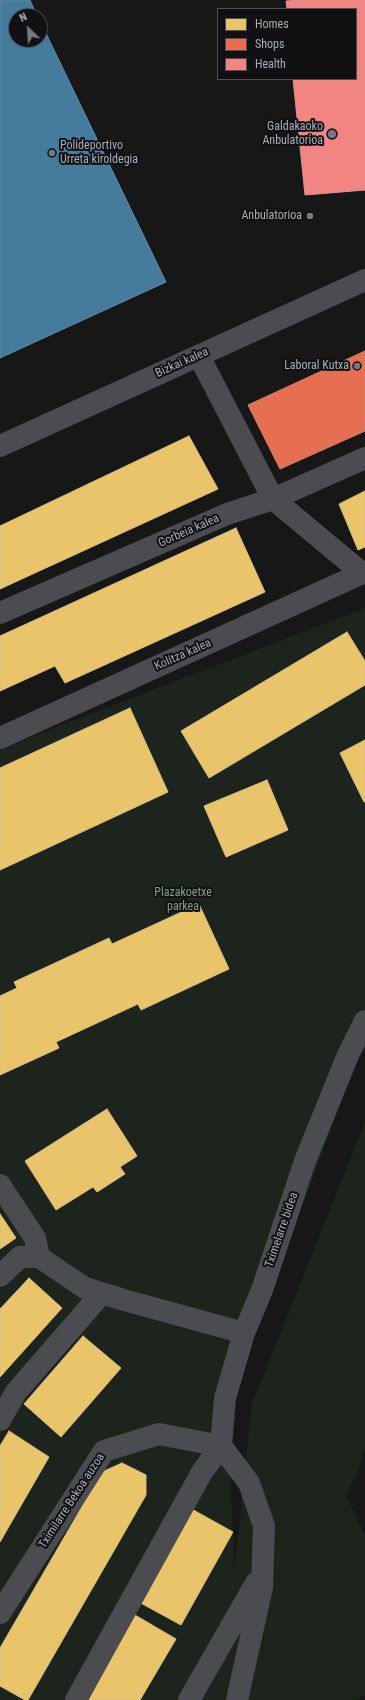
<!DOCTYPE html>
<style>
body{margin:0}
#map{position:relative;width:365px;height:1700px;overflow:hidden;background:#171717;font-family:"Roboto Condensed",sans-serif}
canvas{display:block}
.legend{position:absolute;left:217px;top:8px;width:140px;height:72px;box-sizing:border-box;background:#111113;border:1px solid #4d4f55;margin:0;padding:5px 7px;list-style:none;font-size:12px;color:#a8adb8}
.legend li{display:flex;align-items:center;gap:8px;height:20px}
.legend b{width:20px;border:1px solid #4d4f55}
.north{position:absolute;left:8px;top:8px;width:40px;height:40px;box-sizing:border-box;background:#111113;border:1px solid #4d4f55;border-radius:50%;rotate:335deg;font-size:11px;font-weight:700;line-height:16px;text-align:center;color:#a8adb8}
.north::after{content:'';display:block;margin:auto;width:14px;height:18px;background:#757880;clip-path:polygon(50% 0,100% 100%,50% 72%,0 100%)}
</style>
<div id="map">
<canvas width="365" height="1700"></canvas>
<ul class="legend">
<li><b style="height:11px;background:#e9c46a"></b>Homes</li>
<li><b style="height:11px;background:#e76f51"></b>Shops</li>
<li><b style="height:11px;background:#f28482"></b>Health</li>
</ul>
<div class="north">N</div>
</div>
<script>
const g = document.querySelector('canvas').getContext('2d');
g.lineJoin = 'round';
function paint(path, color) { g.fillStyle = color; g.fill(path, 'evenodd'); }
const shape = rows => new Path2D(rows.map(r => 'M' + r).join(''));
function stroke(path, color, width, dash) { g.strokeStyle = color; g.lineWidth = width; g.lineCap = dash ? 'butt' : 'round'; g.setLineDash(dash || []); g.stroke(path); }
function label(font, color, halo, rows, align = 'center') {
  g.font = font + ' "Roboto Condensed",sans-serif'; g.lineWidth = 4; g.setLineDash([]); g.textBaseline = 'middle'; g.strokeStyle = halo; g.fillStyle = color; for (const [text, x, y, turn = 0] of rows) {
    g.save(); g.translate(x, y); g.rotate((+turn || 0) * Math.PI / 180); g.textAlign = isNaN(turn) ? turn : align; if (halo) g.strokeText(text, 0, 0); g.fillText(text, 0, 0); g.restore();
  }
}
const green = shape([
 [365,608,365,1037,224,1418,231,1483,234,1572,252,1404,365,1122,365,1448,358,1471,346,1495,365,1536,365,1696,352,1700,0,1700,0,749]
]);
const homes = shape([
 [189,436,218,489,0,589,0,526,189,436],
 [365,491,365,547,358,550,339,504,365,491],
 [236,528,265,592,65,683,55,666,0,691,0,636,236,528],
 [347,632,365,661,365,685,209,778,181,731,347,632],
 [130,708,168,792,0,870,0,768,130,708],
 [365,740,365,802,364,802,340,753,365,740],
 [267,780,288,830,226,857,204,806,267,780],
 [199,904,229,969,141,1010,138,1004,56,1042,59,1048,0,1075,0,996,17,988,14,982,109,938,112,944,199,904],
 [107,1109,137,1156,120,1167,125,1174,97,1192,93,1187,56,1210,25,1161,107,1109],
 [0,1214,16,1238,0,1249,0,1214],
 [29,1278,62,1308,0,1377,0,1309,29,1278],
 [83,1336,121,1368,61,1437,24,1404,83,1336],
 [9,1431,49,1457,0,1542,0,1446,9,1431],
 [122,1463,146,1475,146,1495,28,1700,25,1700,0,1686,0,1648,102,1472,122,1463],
 [188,1507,233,1532,181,1625,137,1601,188,1507],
 [135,1615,176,1639,140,1700,84,1700,135,1615]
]);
const shops = shape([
 [365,351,365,431,280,469,248,405,365,351]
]);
const health = shape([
 [300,0,365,0,365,190,305,195,293,79,356,79,356,9,287,9,286,1,300,0]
]);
const public = shape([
 [0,0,30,0,37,16,16,16,16,40,40,40,40,21,166,282,0,358,0,0]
]);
const minor = shape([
 [199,356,273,499,365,458],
 [0,446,365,280],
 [0,613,227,514,273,499,362,573],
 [0,738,365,572],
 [0,1185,35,1238,39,1257],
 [39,1257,85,1288,124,1300,244,1333],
 [0,1276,20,1257,39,1257],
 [0,1420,16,1392,102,1293],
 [221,1446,225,1398,244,1333,262,1290,305,1161,348,1055,365,1021],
 [0,1613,104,1451,159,1434,221,1446,249,1483,264,1526,262,1587,237,1700],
 [76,1700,202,1472,221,1446],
 [189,1700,256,1583]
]);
const markers = [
 [332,134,5,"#757880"],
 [52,153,4,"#757880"],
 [310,216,4,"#757880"],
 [357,366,4,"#757880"]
];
const poiNames = [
 ["Galdakaoko",323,127],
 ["Anbulatorioa",323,141],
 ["Polideportivo",60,146,"left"],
 ["Urreta kiroldegia",60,160,"left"],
 ["Anbulatorioa",302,216],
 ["Laboral Kutxa",349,366]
];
const streetNames = [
 ["Bizkai kalea",182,363,-24],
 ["Gorbeia kalea",189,531,-24],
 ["Kolitza kalea",183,655,-24],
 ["Tximelarre bidea",282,1230,-71],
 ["Tximilarre Bekoa auzoa",72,1501,-57]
];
const parkNames = [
 ["Plazakoetxe",183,893],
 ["parkea",183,907]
];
paint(green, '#1d241e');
paint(homes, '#e9c46a');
stroke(homes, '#d6bd81', 1);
paint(shops, '#e76f51');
stroke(shops, '#d48270', 1);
paint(health, '#f28482');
stroke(health, '#dc9092', 1);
paint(public, '#457b9d');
stroke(public, '#638aa5', 1);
stroke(minor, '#4b4c50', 22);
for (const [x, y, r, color] of markers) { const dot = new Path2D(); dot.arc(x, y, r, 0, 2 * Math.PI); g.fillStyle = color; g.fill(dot); stroke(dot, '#111113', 1.5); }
label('12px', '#a8adb8', '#111113', poiNames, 'right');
label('12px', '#a8adb8', '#111113', streetNames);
label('12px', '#7fa381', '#111113', parkNames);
</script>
